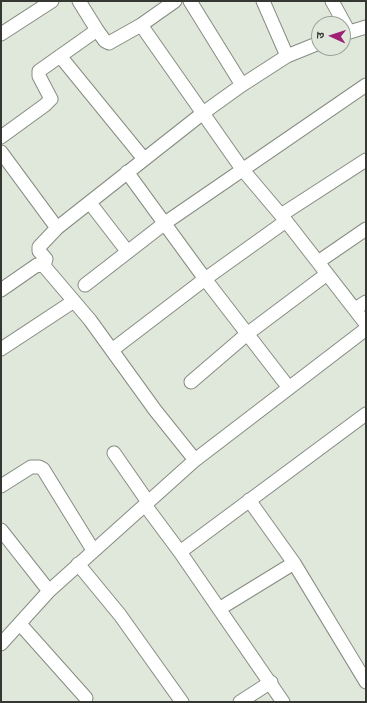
<!DOCTYPE html>
<meta charset="utf-8">
<style>
body{margin:0}
#map{position:relative;width:367px;height:703px;overflow:hidden;background:#e0e8dc;font-family:"PT Sans","Noto Sans Devanagari",sans-serif}
canvas{display:block}
.frame{position:absolute;inset:0;border:2px solid #343732;pointer-events:none}
.north{position:absolute;left:311px;top:16px;width:40px;height:40px;box-sizing:border-box;background:#e0e8dc;border:1px solid #9ba198;border-radius:50%;rotate:273deg;font-size:11px;font-weight:700;line-height:16px;text-align:center;color:#343732}
.north::after{content:'';display:block;margin:auto;width:14px;height:18px;background:#9e2175;clip-path:polygon(50% 0,100% 100%,50% 72%,0 100%)}
</style>
<div id="map">
<canvas width="367" height="703"></canvas>
<div class="frame"></div>
<div class="north">उ</div>
</div>
<script>
const g = document.querySelector('canvas').getContext('2d');
g.lineJoin = 'round';
const shape = rows => new Path2D(rows.map(r => 'M' + r).join(''));
function stroke(path, color, width, dash) { g.strokeStyle = color; g.lineWidth = width; g.lineCap = dash ? 'butt' : 'round'; g.setLineDash(dash || []); g.stroke(path); }
const street = shape([
 [79,1,97,30,105,41,109,43,141,25,175,1],
 [190,1,242,85],
 [263,1,287,56],
 [332,1,349,32],
 [141,25,242,169,286,221,366,324],
 [1,34,52,1],
 [343,34,366,27],
 [60,56,144,159],
 [1,137,45,105,51,99,39,76,39,71,97,30],
 [1,152,57,228],
 [127,172,205,279,289,388],
 [90,203,127,251],
 [281,215,366,160],
 [318,262,366,229],
 [44,266,46,259,39,251,39,247,57,228,203,113,242,85,287,56,319,43],
 [85,285,165,223,366,85],
 [1,290,37,265,44,266,90,320,155,410,195,460],
 [355,309,366,302],
 [1,349,74,301],
 [112,350,205,279,286,221],
 [191,382,247,334,327,274],
 [114,453,148,502],
 [1,486,31,467,39,467,43,469,93,550],
 [249,500,294,563,366,682],
 [145,505,180,552,283,702],
 [1,530,49,591],
 [180,552,366,414],
 [78,564,120,615,182,702],
 [219,609,294,563],
 [20,624,86,698],
 [1,644,49,591,195,460,366,329],
 [240,702,271,682]
]);
stroke(street, '#858c81', 15);
stroke(street, '#fff', 13);
</script>
